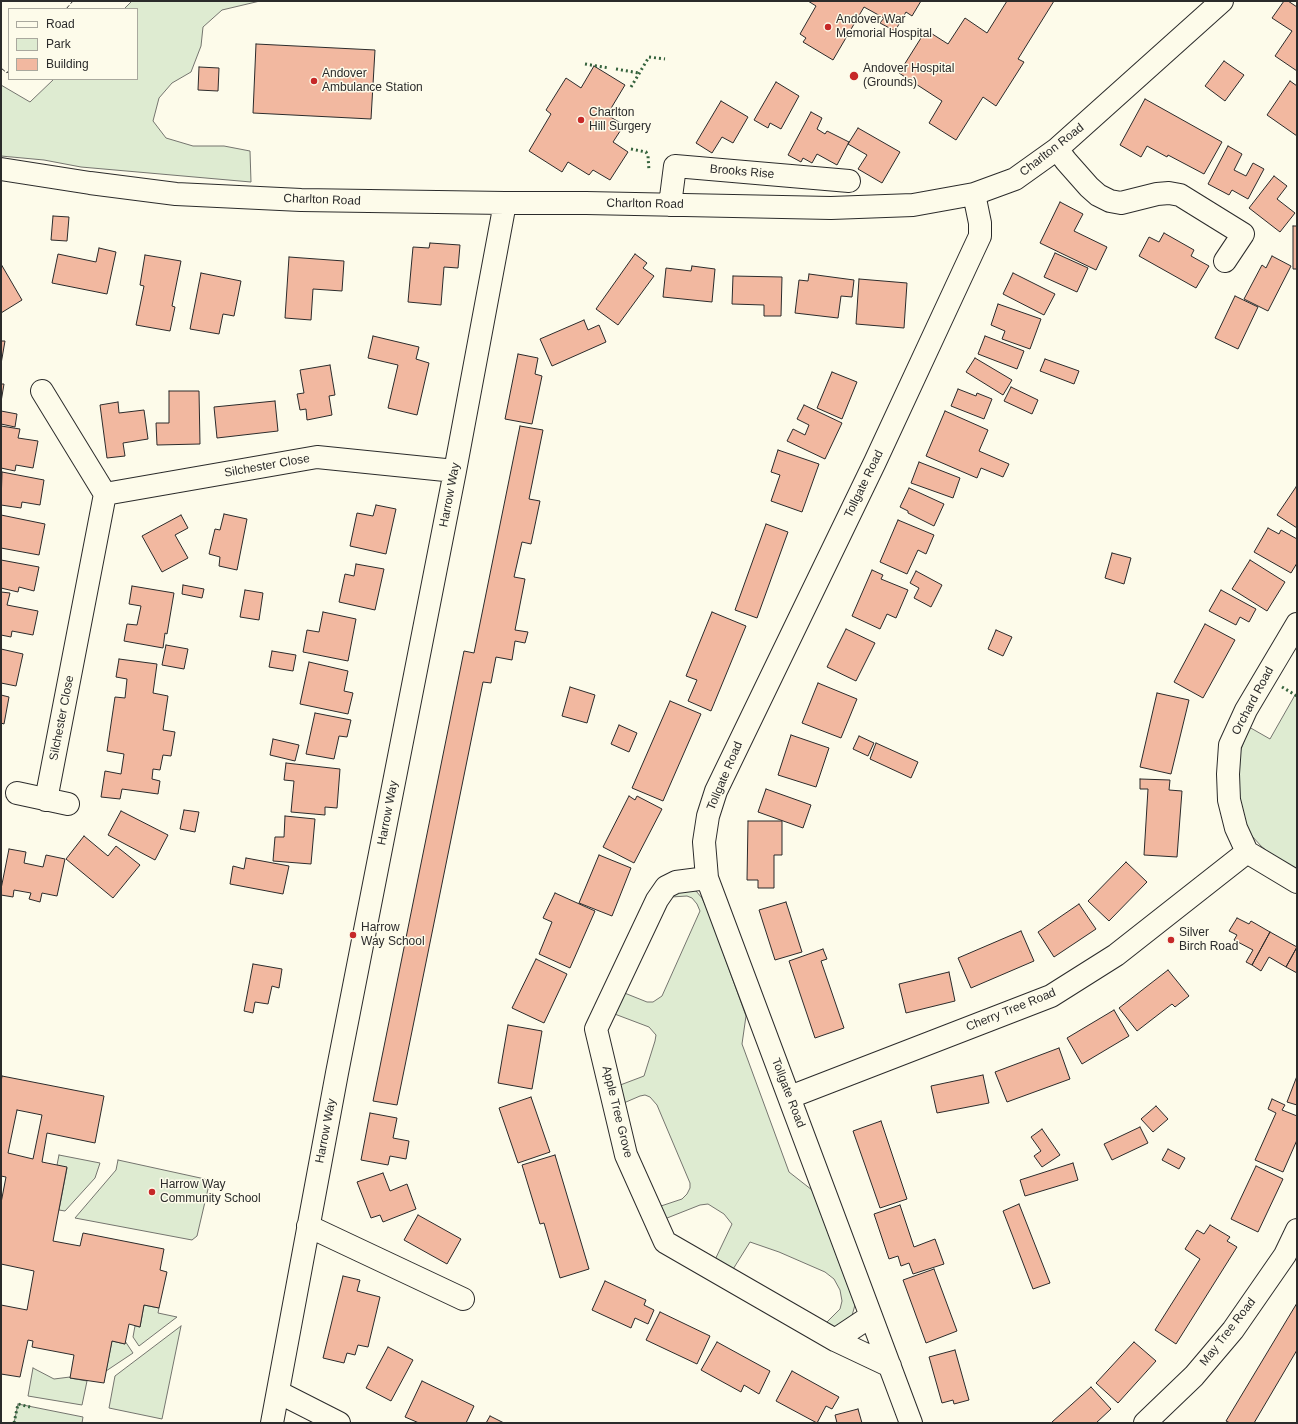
<!DOCTYPE html>
<style>
body{margin:0}
#map{position:relative;width:1298px;height:1424px;overflow:hidden;background:#fdfbea;font-family:Arial,sans-serif}
canvas{display:block}
.frame{position:absolute;inset:0;border:2px solid #2b2b2b;pointer-events:none}
.legend{position:absolute;left:8px;top:8px;width:130px;height:72px;box-sizing:border-box;background:#fdfbea;border:1px solid #a9a89e;margin:0;padding:5px 7px;list-style:none;font-size:12px;color:#2b2b2b}
.legend li{display:flex;align-items:center;gap:8px;height:20px}
.legend b{width:20px;border:1px solid #a9a89e}
</style>
<div id="map">
<canvas width="1298" height="1424"></canvas>
<div class="frame"></div>
<ul class="legend">
<li><b style="height:5px;background:#fdfbea"></b>Road</li>
<li><b style="height:11px;background:#deebd1"></b>Park</li>
<li><b style="height:11px;background:#f2b8a0"></b>Building</li>
</ul>
</div>
<script>
const g = document.querySelector('canvas').getContext('2d');
g.lineJoin = 'round';
function paint(path, color) { g.fillStyle = color; g.fill(path, 'evenodd'); }
const shape = rows => new Path2D(rows.map(r => 'M' + r).join(''));
function stroke(path, color, width, dash) { g.strokeStyle = color; g.lineWidth = width; g.lineCap = dash ? 'butt' : 'round'; g.setLineDash(dash || []); g.stroke(path); }
function label(font, color, halo, rows, align = 'center') {
  g.font = font + ' Arial,sans-serif'; g.lineWidth = 3; g.setLineDash([]); g.textBaseline = 'middle'; g.strokeStyle = halo; g.fillStyle = color; for (const [text, x, y, turn = 0] of rows) {
    g.save(); g.translate(x, y); g.rotate((+turn || 0) * Math.PI / 180); g.textAlign = isNaN(turn) ? turn : align; if (halo) g.strokeText(text, 0, 0); g.fillText(text, 0, 0); g.restore();
  }
}
const green = shape([
 [132,1,260,1,222,10,203,27,201,46,191,72,172,83,159,98,153,121,166,138,193,146,224,146,250,151,251,182,81,167,44,160,1,156,1,85,30,102,54,79,137,79,137,9,124,9,132,1],
 [1295,695,1297,696,1297,869,1273,856,1261,846,1252,836,1247,827,1236,791,1240,752,1249,727,1270,739,1295,695],
 [689,887,696,891,702,898,708,911,746,1016,742,1044,789,1172,812,1190,855,1305,851,1319,837,1329,824,1325,840,1309,842,1301,840,1290,834,1279,825,1272,779,1252,750,1242,730,1274,713,1264,732,1224,724,1214,708,1204,700,1205,662,1220,658,1207,682,1199,687,1194,690,1188,690,1183,657,1105,650,1097,645,1095,640,1096,619,1105,615,1087,644,1076,655,1041,656,1035,649,1027,612,1013,622,992,647,1002,653,1002,662,996,700,911,697,904,692,898,687,896,671,897,689,887],
 [59,1155,100,1163,95,1178,65,1211,59,1210,67,1168,57,1165,59,1155],
 [118,1160,205,1179,208,1183,208,1189,197,1236,192,1240,75,1218,116,1170,118,1160],
 [144,1305,159,1308,158,1313,177,1317,139,1346,133,1337,135,1326,140,1327,144,1305],
 [181,1326,162,1419,109,1408,115,1376,181,1326],
 [112,1341,125,1344,125,1341,133,1353,106,1371,112,1341],
 [33,1368,54,1379,70,1377,70,1378,87,1381,82,1405,28,1396,33,1368],
 [18,1404,83,1417,82,1423,14,1423,18,1404]
]);
const building = shape([
 [808,1,921,1,912,16,906,12,895,31,880,23,884,18,864,7,833,60,803,42,806,38,800,34,816,6,808,1],
 [1007,1,1054,1,1018,59,1024,62,996,106,983,97,956,140,929,123,942,101,899,73,926,30,948,44,965,18,987,33,1007,1],
 [1284,1,1288,1,1297,7,1297,71,1275,56,1292,31,1272,18,1284,1],
 [256,44,375,50,371,119,253,113,256,44],
 [1224,61,1244,75,1225,101,1205,86,1224,61],
 [594,66,625,85,607,115,624,125,613,142,628,152,610,180,593,170,589,175,568,162,562,172,529,151,551,114,546,110,566,78,581,88,594,66],
 [199,67,219,68,218,91,198,90,199,67],
 [1290,81,1297,86,1297,136,1267,115,1290,81],
 [776,82,799,96,781,129,770,123,768,128,754,120,776,82],
 [1145,99,1222,142,1204,174,1168,155,1167,157,1147,146,1141,157,1120,145,1145,99],
 [721,101,748,117,733,143,722,137,712,153,696,143,721,101],
 [811,112,822,118,817,129,825,134,827,131,849,142,837,165,817,154,812,163,803,158,801,162,788,155,811,112],
 [858,128,900,152,882,183,858,169,867,155,848,144,858,128],
 [1228,146,1242,154,1234,170,1246,176,1253,163,1264,169,1248,199,1232,190,1229,195,1208,184,1228,146],
 [1274,176,1287,186,1277,199,1295,213,1280,232,1249,208,1274,176],
 [1060,202,1083,214,1074,231,1107,247,1096,270,1040,243,1060,202],
 [53,216,69,217,67,241,51,240,53,216],
 [1293,226,1297,226,1297,269,1293,269,1293,226],
 [1164,233,1194,250,1191,256,1209,266,1196,288,1139,256,1149,237,1159,242,1164,233],
 [430,243,460,245,458,268,444,267,441,305,408,302,413,247,429,248,430,243],
 [99,248,116,252,107,294,52,283,58,254,96,262,99,248],
 [1055,253,1088,268,1077,292,1044,277,1055,253],
 [635,254,647,263,643,268,654,276,618,325,596,309,635,254],
 [145,255,181,261,172,306,175,307,170,331,136,325,144,286,140,285,145,255],
 [1272,256,1291,266,1268,311,1244,299,1262,265,1266,268,1272,256],
 [289,257,344,261,342,291,313,289,311,320,285,318,289,257],
 [1,264,22,300,1,313,1,264],
 [692,266,715,269,712,302,663,297,666,268,691,271,692,266],
 [201,273,241,281,234,316,223,314,219,334,190,329,201,273],
 [1013,273,1055,294,1044,315,1003,294,1013,273],
 [809,274,854,280,852,297,841,296,838,318,795,313,799,280,808,281,809,274],
 [733,276,782,277,781,316,764,316,764,305,732,304,733,276],
 [859,279,907,283,904,328,856,324,859,279],
 [1235,296,1258,307,1238,349,1215,338,1235,296],
 [998,304,1041,319,1030,349,1002,339,1005,331,991,325,998,304],
 [584,320,588,330,599,325,606,342,552,366,540,339,584,320],
 [373,336,419,347,416,359,429,363,417,415,388,408,398,365,368,358,373,336],
 [985,336,1024,351,1017,369,978,354,985,336],
 [1,341,5,341,1,364,1,341],
 [518,354,538,358,535,374,542,376,532,424,505,419,518,354],
 [975,358,1012,380,1003,395,966,372,975,358],
 [1045,359,1079,371,1074,384,1040,371,1045,359],
 [330,365,335,395,329,396,332,415,307,420,306,409,300,410,297,394,304,393,300,370,330,365],
 [832,372,857,382,842,419,817,408,832,372],
 [1,384,4,384,1,402,1,384],
 [1011,387,1038,400,1032,414,1004,401,1011,387],
 [958,389,976,396,977,393,992,399,984,419,951,406,958,389],
 [169,391,199,391,200,444,157,445,156,423,169,423,169,391],
 [275,401,278,431,217,438,214,407,275,401],
 [118,402,119,413,144,410,148,439,123,443,125,456,107,458,100,405,118,402],
 [804,405,842,423,825,459,787,441,793,429,805,435,809,425,797,419,804,405],
 [1,411,17,414,15,427,1,424,1,411],
 [945,411,988,430,979,451,1009,464,1003,477,981,468,977,478,926,456,945,411],
 [1,426,20,429,18,438,38,441,33,468,16,465,15,471,1,468,1,426],
 [520,426,543,430,529,499,540,501,531,544,522,542,514,577,525,579,515,630,528,632,525,643,515,641,512,660,496,657,491,683,483,682,397,1105,373,1101,464,651,474,653,520,426],
 [778,450,819,464,802,512,771,501,780,475,771,472,778,450],
 [919,462,960,478,953,498,911,483,919,462],
 [2,472,44,480,40,505,22,502,21,508,1,505,2,472],
 [1296,487,1297,488,1297,528,1277,515,1296,487],
 [909,488,944,504,934,526,908,513,908,511,900,507,909,488],
 [376,505,396,509,386,554,350,546,357,513,373,516,376,505],
 [224,514,247,519,237,570,219,566,220,557,209,554,215,529,220,530,224,514],
 [1,515,45,524,39,555,1,548,1,515],
 [181,515,188,528,175,535,188,558,162,572,142,536,181,515],
 [898,520,934,535,926,554,918,550,907,574,880,562,898,520],
 [766,524,788,532,757,618,735,610,766,524],
 [1268,528,1279,534,1281,530,1297,539,1297,563,1291,573,1254,552,1268,528],
 [1112,553,1131,558,1124,584,1105,578,1112,553],
 [1,560,39,567,34,591,19,587,18,592,1,588,1,560],
 [1250,560,1285,582,1267,611,1232,589,1250,560],
 [356,564,384,569,375,610,339,602,345,574,354,576,356,564],
 [872,570,883,575,881,579,908,590,896,618,887,614,880,629,852,616,872,570],
 [916,571,942,585,931,607,914,598,919,588,910,583,916,571],
 [183,585,204,589,202,598,182,594,183,585],
 [132,586,174,593,167,634,165,633,163,648,124,641,127,624,137,625,141,606,129,604,132,586],
 [245,590,263,593,259,620,240,617,245,590],
 [1221,590,1256,609,1249,622,1240,617,1236,625,1209,611,1221,590],
 [1,592,10,593,7,605,38,611,33,635,12,631,11,637,1,635,1,592],
 [323,612,356,619,348,661,303,652,307,630,319,632,323,612],
 [712,612,746,626,711,711,688,701,697,680,686,676,712,612],
 [1205,624,1235,640,1203,698,1174,682,1205,624],
 [846,629,875,643,856,681,827,667,846,629],
 [996,630,1012,637,1003,656,988,649,996,630],
 [166,645,188,649,184,669,162,665,166,645],
 [1,649,23,654,16,686,1,683,1,649],
 [272,651,296,655,293,671,269,667,272,651],
 [119,659,157,664,153,693,168,696,163,730,175,732,171,756,163,755,160,770,153,769,152,779,160,781,158,794,122,789,120,799,101,797,105,771,121,774,124,754,107,751,115,697,125,698,127,679,116,677,119,659],
 [309,662,348,671,344,691,353,693,348,714,300,704,309,662],
 [818,683,857,699,841,738,802,723,818,683],
 [570,687,595,695,587,723,562,716,570,687],
 [1157,693,1189,700,1171,774,1140,767,1157,693],
 [1,695,9,697,4,724,1,723,1,695],
 [670,701,701,714,663,801,632,788,670,701],
 [315,713,351,720,347,737,339,736,334,759,306,754,315,713],
 [619,725,637,733,629,752,611,744,619,725],
 [791,735,829,748,816,787,778,775,791,735],
 [859,736,874,743,868,756,853,749,859,736],
 [273,739,299,745,295,761,270,755,273,739],
 [876,743,918,762,911,778,870,759,876,743],
 [286,763,340,769,337,808,325,807,325,815,291,812,294,781,284,780,286,763],
 [1140,779,1170,780,1169,790,1182,791,1177,857,1144,855,1148,789,1140,789,1140,779],
 [766,789,811,805,803,828,758,812,766,789],
 [629,796,635,800,637,796,662,809,634,863,603,847,629,796],
 [184,810,199,812,195,832,180,829,184,810],
 [121,811,168,835,155,860,108,835,121,811],
 [285,816,315,819,311,864,273,861,275,837,284,837,285,816],
 [748,821,782,821,782,855,774,855,774,888,758,888,758,880,747,880,748,821],
 [84,836,108,856,116,846,140,865,113,898,66,859,84,836],
 [9,849,26,852,24,863,43,867,46,855,65,859,57,896,42,893,40,902,29,899,31,893,14,890,13,897,1,895,1,889,9,849],
 [599,855,631,868,612,916,579,903,599,855],
 [246,858,289,866,283,894,230,884,233,866,244,869,246,858],
 [1126,862,1147,882,1109,921,1088,901,1126,862],
 [555,893,595,911,570,968,539,954,552,922,543,918,555,893],
 [786,902,802,952,775,960,759,910,786,902],
 [1079,904,1096,929,1054,957,1038,932,1079,904],
 [1237,918,1249,924,1251,921,1270,932,1252,965,1246,962,1253,950,1234,940,1237,935,1229,931,1237,918],
 [1021,931,1034,961,971,988,958,958,1021,931],
 [1270,932,1297,947,1286,967,1269,957,1261,971,1252,965,1270,932],
 [1297,947,1297,973,1286,967,1297,947],
 [823,949,827,959,821,961,844,1028,815,1038,789,961,823,949],
 [536,959,567,974,544,1023,512,1008,536,959],
 [253,964,282,969,279,988,272,986,268,1004,255,1002,253,1013,244,1011,253,964],
 [1168,970,1189,996,1175,1007,1172,1004,1137,1031,1119,1008,1168,970],
 [949,972,955,1001,906,1013,899,984,949,972],
 [1114,1010,1129,1036,1082,1064,1067,1038,1114,1010],
 [508,1025,542,1031,532,1089,498,1083,508,1025],
 [1059,1048,1070,1079,1007,1102,995,1072,1059,1048],
 [983,1075,989,1103,937,1113,931,1086,983,1075],
 [2,1076,104,1096,95,1143,47,1133,42,1162,67,1167,53,1241,80,1246,83,1233,164,1249,160,1270,167,1272,159,1308,144,1305,140,1327,129,1324,125,1344,112,1341,104,1383,70,1378,74,1355,32,1347,33,1341,28,1340,20,1377,1,1374,1,1305,27,1310,34,1271,1,1264,1,1203,6,1177,1,1176,1,1082,2,1076],
 [17,1110,42,1115,33,1159,8,1153,17,1110],
 [1297,1076,1297,1105,1287,1102,1297,1076],
 [531,1097,550,1152,518,1163,499,1108,531,1097],
 [1272,1099,1285,1105,1282,1110,1297,1116,1297,1140,1283,1172,1255,1160,1276,1113,1268,1109,1272,1099],
 [1156,1106,1168,1119,1153,1132,1141,1119,1156,1106],
 [370,1113,397,1118,393,1138,409,1141,406,1159,390,1156,388,1165,361,1160,370,1113],
 [881,1121,907,1199,880,1208,853,1131,881,1121],
 [1140,1127,1148,1143,1112,1160,1104,1144,1140,1127],
 [1042,1129,1060,1155,1042,1167,1034,1156,1041,1151,1031,1137,1042,1129],
 [1168,1149,1185,1158,1179,1169,1162,1160,1168,1149],
 [555,1155,589,1269,560,1278,544,1223,540,1224,522,1165,555,1155],
 [1073,1163,1078,1180,1025,1196,1020,1180,1073,1163],
 [1256,1166,1283,1179,1258,1232,1231,1219,1256,1166],
 [383,1173,390,1191,407,1184,416,1209,383,1222,380,1215,371,1218,357,1182,383,1173],
 [1019,1204,1050,1283,1033,1289,1003,1211,1019,1204],
 [900,1205,914,1247,935,1239,944,1264,913,1274,909,1263,901,1266,898,1256,889,1259,874,1214,900,1205],
 [418,1215,461,1239,447,1264,404,1240,418,1215],
 [1210,1225,1230,1237,1227,1241,1237,1247,1176,1344,1155,1330,1200,1259,1185,1249,1197,1230,1204,1234,1210,1225],
 [934,1269,957,1331,926,1343,903,1280,934,1269],
 [343,1276,360,1280,357,1291,380,1297,368,1347,358,1345,355,1355,347,1353,344,1363,323,1358,343,1276],
 [605,1281,646,1300,644,1305,654,1310,648,1324,635,1318,631,1328,592,1310,605,1281],
 [1297,1303,1297,1350,1254,1423,1230,1423,1226,1421,1297,1303],
 [660,1312,710,1336,697,1364,646,1340,660,1312],
 [717,1342,770,1371,759,1394,744,1385,741,1392,701,1370,717,1342],
 [1134,1342,1156,1361,1118,1403,1096,1383,1134,1342],
 [388,1347,413,1360,391,1401,366,1388,388,1347],
 [955,1350,969,1400,954,1404,953,1400,942,1403,929,1357,955,1350],
 [792,1371,839,1397,832,1409,826,1406,817,1423,776,1401,792,1371],
 [422,1381,474,1406,466,1423,419,1423,405,1417,422,1381],
 [1091,1387,1111,1409,1096,1423,1053,1423,1052,1422,1091,1387],
 [858,1409,862,1423,837,1423,835,1415,858,1409],
 [490,1416,504,1423,486,1423,490,1416]
]);
const minor = shape([
 [1057,149,1066,161,1089,187,1098,195,1110,201,1121,203,1157,194,1169,193,1180,195,1243,234,1225,261],
 [1,169,90,183,176,194,301,200,505,203,586,203,831,208,913,205,974,194,1015,179,1057,149,1222,1],
 [670,205,675,166,849,181],
 [42,391,105,494,46,800],
 [105,494,317,457,455,471],
 [17,793,68,804],
 [1247,852,1236,828,1229,800,1228,774,1230,745,1246,710,1297,624],
 [1247,852,1297,882],
 [707,878,676,882,666,887,657,900,596,1029,626,1155,665,1242,835,1340,890,1366],
 [790,1097,1051,996,1116,955,1247,852],
 [308,1226,463,1299],
 [835,1340,871,1316],
 [278,1392,339,1423],
 [272,1423,337,1073,455,471,505,203],
 [911,1423,707,878,704,842,708,816,716,791,875,462,973,251,980,236,980,223,974,194],
 [1145,1423,1194,1376,1233,1330,1285,1255,1297,1230]
]);
const hedge = shape([
 [585,64,609,68],
 [616,69,639,73],
 [631,87,649,57,665,59],
 [631,149,646,152,648,156,649,171],
 [1282,687,1297,696],
 [14,1423,18,1404,30,1407]
]);
const fence = shape([
 [66,9,73,1],
 [1,68,7,73,9,70]
]);
const markers = [
 [828,27,4,"#c62828"],
 [854,76,5,"#c62828"],
 [314,81,4,"#c62828"],
 [581,120,4,"#c62828"],
 [353,935,4,"#c62828"],
 [1171,940,4,"#c62828"],
 [152,1192,4,"#c62828"]
];
const poiNames = [
 ["Andover War",836,20],
 ["Memorial Hospital",836,34],
 ["Andover Hospital",863,69],
 ["(Grounds)",863,83],
 ["Andover",322,74],
 ["Ambulance Station",322,88],
 ["Charlton",589,113],
 ["Hill Surgery",589,127],
 ["Harrow",361,928],
 ["Way School",361,942],
 ["Silver",1179,933],
 ["Birch Road",1179,947],
 ["Harrow Way",160,1185],
 ["Community School",160,1199]
];
const streetNames = [
 ["Charlton Road",1052,150,-38],
 ["Brooks Rise",742,172,5],
 ["Charlton Road",322,200,2],
 ["Charlton Road",645,204,1],
 ["Silchester Close",267,466,-10],
 ["Tollgate Road",864,484,-64],
 ["Harrow Way",450,495,-79],
 ["Orchard Road",1253,701,-62],
 ["Silchester Close",62,718,-79],
 ["Tollgate Road",725,776,-67],
 ["Harrow Way",388,813,-79],
 ["Cherry Tree Road",1011,1010,-22],
 ["Tollgate Road",788,1093,69],
 ["Apple Tree Grove",617,1112,76],
 ["Harrow Way",326,1131,-79],
 ["May Tree Road",1228,1332,-52]
];
paint(green, '#deebd1');
stroke(green, '#74746e', 1);
paint(building, '#f2b8a0');
stroke(building, '#2b2b2b', 1);
stroke(minor, '#2b2b2b', 24);
stroke(minor, '#fdfbea', 22);
stroke(hedge, '#34623c', 3, [2, 3]);
stroke(fence, '#2b2b2b', 1, [5, 2]);
for (const [x, y, r, color] of markers) { const dot = new Path2D(); dot.arc(x, y, r, 0, 2 * Math.PI); g.fillStyle = color; g.fill(dot); stroke(dot, '#fdfbea', 1.5); }
label('12px', '#2b2b2b', '#fdfbea', poiNames, 'left');
label('12px', '#2b2b2b', '#fdfbea', streetNames);
</script>
